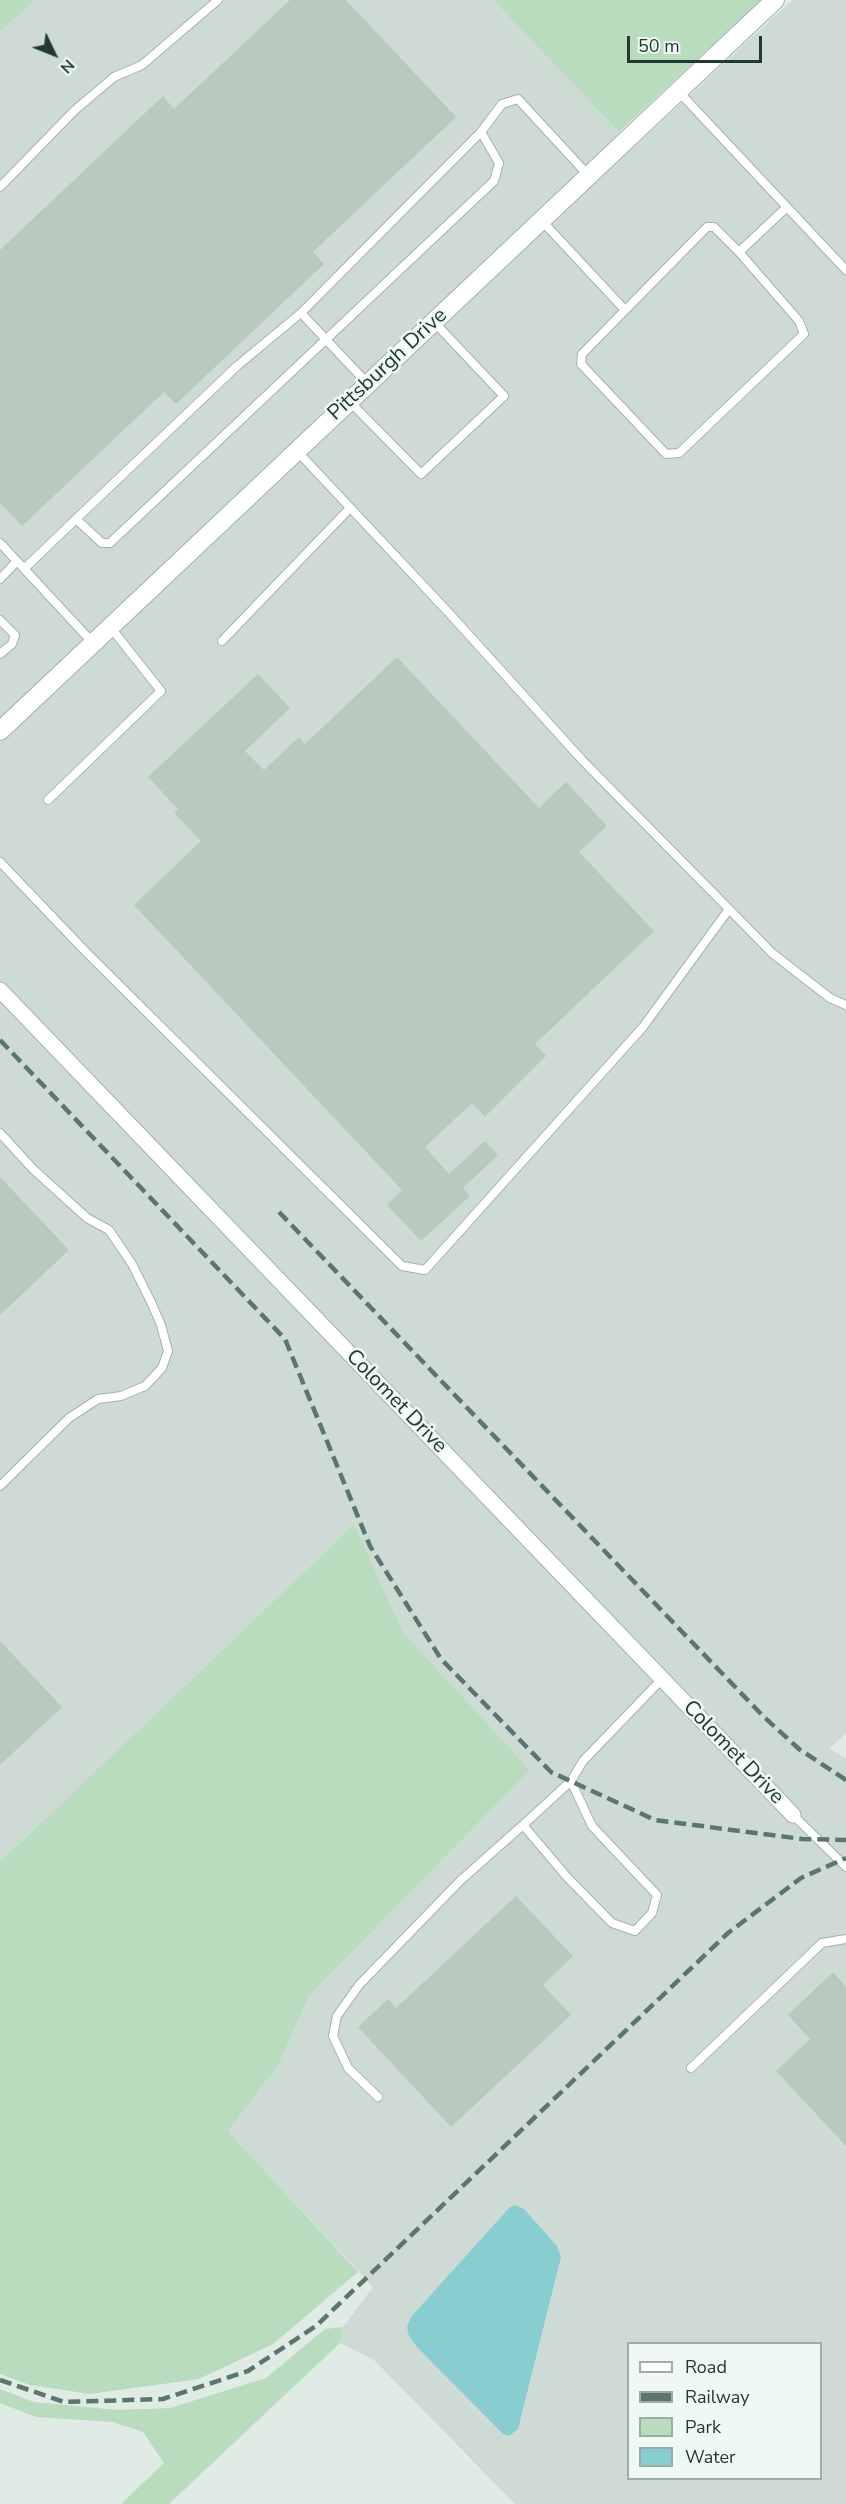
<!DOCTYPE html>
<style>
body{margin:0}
#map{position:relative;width:846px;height:2504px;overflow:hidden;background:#e0ebe5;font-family:"Nunito Sans",sans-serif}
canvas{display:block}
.legend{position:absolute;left:627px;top:2342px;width:195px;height:138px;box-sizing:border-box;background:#f0f8f3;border:2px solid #9daca5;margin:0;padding:8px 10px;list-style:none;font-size:18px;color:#213b31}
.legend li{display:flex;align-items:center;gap:12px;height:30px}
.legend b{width:30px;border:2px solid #9daca5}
.north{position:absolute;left:24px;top:24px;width:60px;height:60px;-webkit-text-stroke:4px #f0f8f3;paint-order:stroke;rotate:133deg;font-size:16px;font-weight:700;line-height:24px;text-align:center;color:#213b31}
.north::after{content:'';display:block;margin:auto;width:21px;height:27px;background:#213b31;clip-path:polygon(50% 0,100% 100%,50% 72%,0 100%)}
.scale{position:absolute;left:627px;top:36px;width:135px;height:27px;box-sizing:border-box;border:3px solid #213b31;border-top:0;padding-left:8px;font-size:18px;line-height:21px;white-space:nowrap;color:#213b31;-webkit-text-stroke:4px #f0f8f3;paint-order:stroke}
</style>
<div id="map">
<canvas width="846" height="2504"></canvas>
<ul class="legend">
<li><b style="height:8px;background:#fff"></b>Road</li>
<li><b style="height:8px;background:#5b776c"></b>Railway</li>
<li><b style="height:16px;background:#b9dcbe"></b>Park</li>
<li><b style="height:16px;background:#88cdd0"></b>Water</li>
</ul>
<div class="north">N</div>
<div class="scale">50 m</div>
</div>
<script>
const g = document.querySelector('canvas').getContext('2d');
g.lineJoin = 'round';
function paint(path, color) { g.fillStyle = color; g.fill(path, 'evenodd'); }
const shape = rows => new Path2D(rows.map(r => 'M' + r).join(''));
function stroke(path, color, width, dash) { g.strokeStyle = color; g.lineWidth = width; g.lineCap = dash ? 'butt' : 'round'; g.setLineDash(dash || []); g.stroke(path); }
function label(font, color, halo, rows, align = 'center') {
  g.font = font + ' "Nunito Sans",sans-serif'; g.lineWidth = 5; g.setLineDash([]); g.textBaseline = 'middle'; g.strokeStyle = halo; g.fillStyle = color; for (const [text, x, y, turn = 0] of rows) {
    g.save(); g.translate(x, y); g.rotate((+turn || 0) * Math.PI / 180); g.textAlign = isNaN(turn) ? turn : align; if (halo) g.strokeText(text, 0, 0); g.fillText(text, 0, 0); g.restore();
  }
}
const built = shape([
 [35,0,493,0,634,147,792,0,846,0,846,1733,829,1749,846,1758,846,2504,515,2504,374,2360,340,2343,343,2327,373,2287,228,2131,279,2064,309,1996,530,1770,403,1632,354,1526,0,1862,0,32],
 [628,2344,820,2344,820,2478,628,2478]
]);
const green = shape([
 [0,0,35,0,0,32],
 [493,0,761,0,619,132],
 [354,1525,403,1632,530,1770,309,1996,279,2064,228,2131,358,2272,273,2344,199,2379,90,2394,30,2385,0,2374,0,1862],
 [343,2327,340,2343,169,2504,121,2504,164,2463,143,2432,113,2422,36,2417,0,2403,0,2389,34,2402,118,2410,170,2408,266,2378,325,2329]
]);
const water = shape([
 [515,2205,524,2209,557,2246,561,2257,518,2429,509,2436,503,2434,417,2347,409,2336,407,2327,411,2317,509,2208]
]);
const building = shape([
 [290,0,346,0,456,117,313,252,324,264,176,404,164,392,22,526,0,503,0,250,163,96,174,109],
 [397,657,539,808,566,782,607,826,579,852,654,931,535,1044,546,1056,485,1117,472,1103,425,1147,449,1174,485,1141,498,1155,463,1188,470,1196,421,1241,387,1205,402,1190,134,905,201,841,174,813,178,809,148,777,258,674,290,708,245,751,264,770,299,737,305,744],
 [0,1177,69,1250,0,1315],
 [0,1641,62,1707,0,1765],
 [516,1896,573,1956,543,1985,571,2015,451,2127,358,2027,388,1999,396,2008],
 [833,1972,846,1987,846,2146,776,2071,810,2039,788,2015]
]);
const service = shape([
 [679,92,846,270],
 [0,187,75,110,114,77,142,65,218,0],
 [542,221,625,310],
 [739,252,714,227,707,227,582,354,581,364,666,454,679,453,804,334,799,321,739,252,787,207],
 [301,313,367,383],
 [350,402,421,474,504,396,434,322],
 [76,519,237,366,301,313,481,132],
 [0,543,93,643],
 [24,569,76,519,102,543,110,543,494,181,499,163,481,132,502,104,518,99,588,175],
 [0,579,17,561],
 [0,620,15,635,12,644,0,654],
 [222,641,350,508],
 [48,800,161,691,111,628],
 [0,862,86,952,402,1266,425,1270,643,1027,729,909,583,761,449,613,297,451],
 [729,909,772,953,830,998,846,1005],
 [0,1133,33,1169,87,1218,109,1230,132,1264,151,1302,161,1325,168,1351,162,1368,145,1386,121,1396,98,1399,69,1418,0,1486],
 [571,1781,523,1825,567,1877,612,1923,635,1931,652,1913,657,1895,592,1826,571,1781,583,1761,662,1679],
 [793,1815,846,1867],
 [691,2068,822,1943,846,1939],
 [378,2097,348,2068,333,2036,337,2016,359,1985,461,1880,523,1825]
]);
const minor = shape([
 [0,990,793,1815]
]);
const tertiary = shape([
 [0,731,775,0]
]);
const rail = shape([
 [0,1040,285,1339,370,1546,441,1659,551,1772,655,1820,802,1839,846,1840],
 [279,1212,763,1716,799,1749,846,1780],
 [0,2380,64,2402,163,2399,248,2371,316,2326,728,1933,801,1878,846,1858]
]);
const streetNames = [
 ["Pittsburgh Drive",388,365,-43],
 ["Colomet Drive",396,1402,46],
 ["Colomet Drive",733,1753,46]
];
paint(built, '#cedbd4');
paint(green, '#b9dcbe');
paint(water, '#88cdd0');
paint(building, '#b8c9c0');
stroke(service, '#a3b3ab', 10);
stroke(minor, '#a3b3ab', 17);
stroke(tertiary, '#a3b3ab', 20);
stroke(service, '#fff', 8);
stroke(minor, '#fff', 15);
stroke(tertiary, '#fff', 18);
stroke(rail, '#5b776c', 4.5, [12, 6]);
label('21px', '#213b31', '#f0f8f3', streetNames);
</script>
